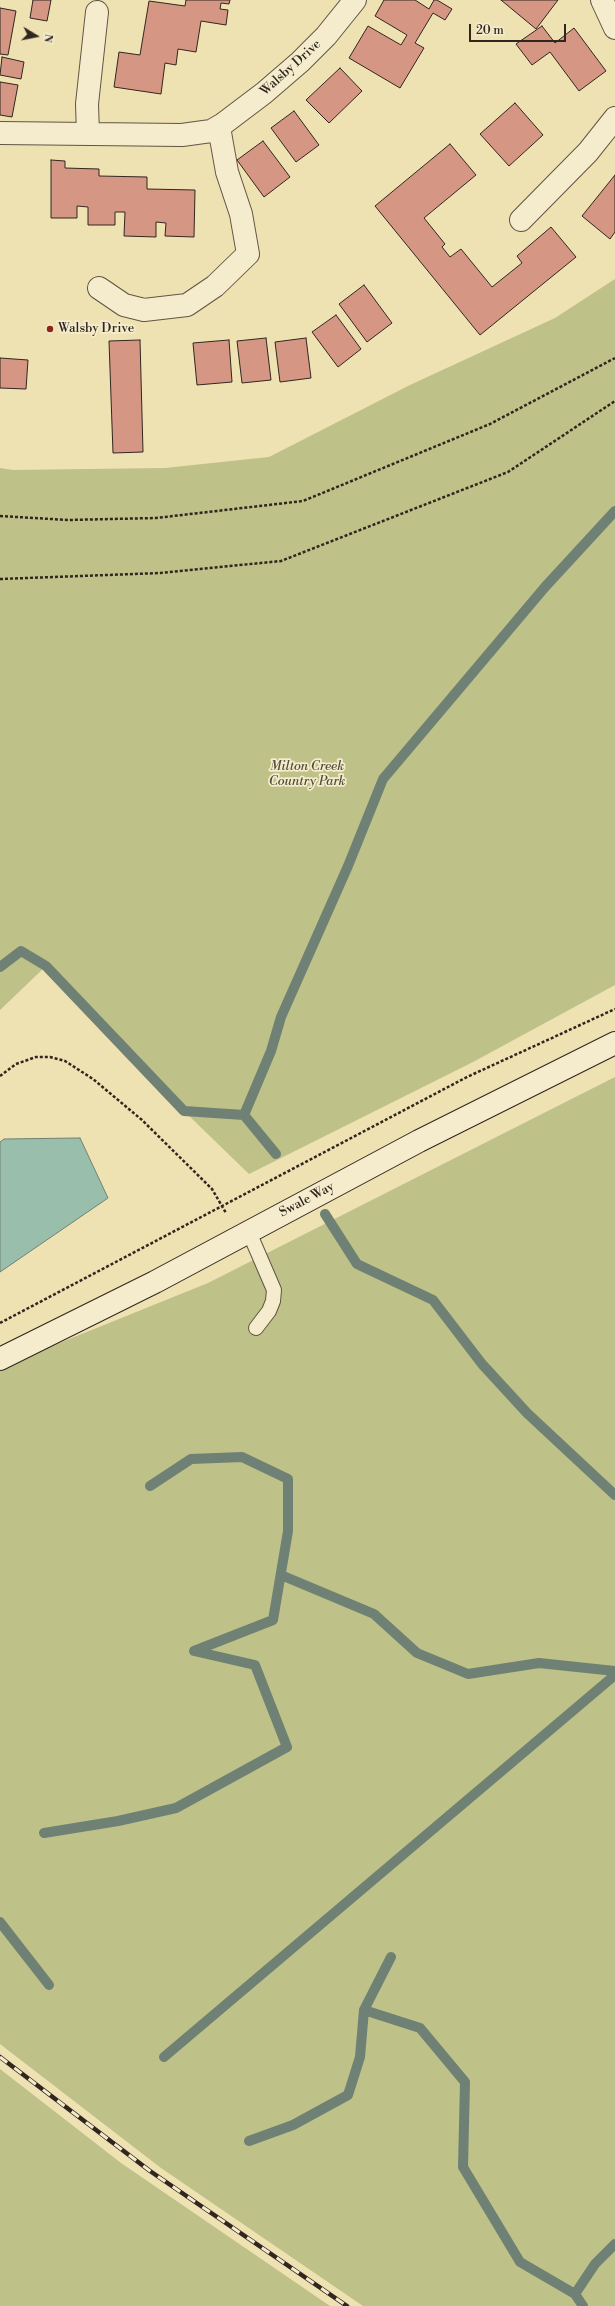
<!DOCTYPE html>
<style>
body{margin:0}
#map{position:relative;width:615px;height:2306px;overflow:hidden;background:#eee1b2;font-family:"Libre Bodoni",serif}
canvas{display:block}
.north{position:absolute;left:16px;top:16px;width:40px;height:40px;-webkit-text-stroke:3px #f4eccd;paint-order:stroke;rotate:100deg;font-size:11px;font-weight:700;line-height:16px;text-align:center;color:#31261f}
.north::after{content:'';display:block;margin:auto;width:14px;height:18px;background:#31261f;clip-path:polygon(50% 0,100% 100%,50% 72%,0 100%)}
.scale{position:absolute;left:469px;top:24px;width:97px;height:18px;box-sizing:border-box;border:2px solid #31261f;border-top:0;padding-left:5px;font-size:12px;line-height:14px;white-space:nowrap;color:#31261f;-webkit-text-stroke:3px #f4eccd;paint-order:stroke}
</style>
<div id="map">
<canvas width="615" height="2306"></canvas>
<div class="north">N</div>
<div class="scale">20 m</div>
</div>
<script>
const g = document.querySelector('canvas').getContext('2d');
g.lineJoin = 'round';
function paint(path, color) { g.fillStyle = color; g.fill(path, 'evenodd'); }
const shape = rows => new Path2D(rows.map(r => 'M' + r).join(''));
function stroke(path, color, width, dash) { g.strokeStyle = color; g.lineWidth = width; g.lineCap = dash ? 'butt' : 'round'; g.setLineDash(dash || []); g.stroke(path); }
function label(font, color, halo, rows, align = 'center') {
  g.font = font + ' "Libre Bodoni",serif'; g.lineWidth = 3.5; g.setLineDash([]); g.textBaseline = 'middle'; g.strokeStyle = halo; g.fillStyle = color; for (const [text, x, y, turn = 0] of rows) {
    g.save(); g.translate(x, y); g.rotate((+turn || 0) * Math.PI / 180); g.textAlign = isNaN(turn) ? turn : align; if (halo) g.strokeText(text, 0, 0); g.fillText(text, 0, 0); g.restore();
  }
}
const green = shape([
 [615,279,615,985,473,1062,249,1174,184,1111,46,966,0,1010,0,468,13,470,165,468,269,457,410,385,555,318],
 [615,1077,615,2306,363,2306,161,2168,0,2044,0,1367,208,1283],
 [0,2069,121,2163,330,2306,0,2306]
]);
const water = shape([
 [80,1138,108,1198,0,1272,0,1142,4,1139,80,1138]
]);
const stream = shape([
 [0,967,21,951,46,966,184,1111,244,1115,276,1154],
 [244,1115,271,1051,281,1017,348,866,383,779,545,587,615,511],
 [325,1214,357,1264,433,1300,482,1364,527,1413,615,1495],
 [281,1575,374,1614,417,1653,468,1674,539,1663,615,1671],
 [44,1833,118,1821,176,1808,287,1747,255,1665,194,1651,273,1620,288,1531,288,1479,242,1457,191,1459,150,1486],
 [0,1922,49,1985],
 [364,2010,420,2028,465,2082,463,2167,520,2262,575,2294,583,2306],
 [164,2057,615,1675],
 [249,2141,293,2125,348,2095,360,2057,364,2010,391,1957],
 [575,2294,595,2264,615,2244]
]);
const building = shape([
 [33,0,51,0,47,21,30,18,33,0],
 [186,0,230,0,229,4,221,3,220,9,228,10,226,25,201,21,196,52,178,49,176,65,165,63,161,94,114,87,119,52,140,55,149,1,185,6,186,0],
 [384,0,415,0,429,9,434,0,437,0,452,9,445,20,433,13,415,43,424,48,400,88,349,58,368,26,401,45,407,35,375,16,384,0],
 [501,0,558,0,536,29,501,0],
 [0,8,16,11,8,55,0,54,0,8],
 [542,26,555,43,574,28,606,71,579,91,550,52,532,65,516,44,542,26],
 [2,57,24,62,21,79,0,75,2,57],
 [340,68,362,91,329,123,306,100,340,68],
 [0,82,18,85,12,117,0,115,0,82],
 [515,103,543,135,509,166,480,134,515,103],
 [294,111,319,145,296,162,271,128,294,111],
 [263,141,290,177,264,197,237,160,263,141],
 [450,144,476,175,424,218,445,244,442,247,450,257,461,249,492,287,522,263,517,256,551,227,576,257,480,335,375,206,450,144],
 [51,160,65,161,65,168,99,169,99,176,147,177,147,189,195,190,194,237,165,236,166,223,156,222,156,237,124,236,125,212,115,212,115,225,88,225,88,207,77,206,77,218,51,218,51,160],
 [615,175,615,232,610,239,582,216,615,175],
 [364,285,392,323,367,342,339,304,364,285],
 [336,315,361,349,338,367,312,332,336,315],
 [266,338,271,380,242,383,237,341,266,338],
 [306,338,311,378,280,382,275,342,306,338],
 [140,340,143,452,113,453,109,341,140,340],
 [229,340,232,382,197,385,193,343,229,340],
 [0,358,28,360,26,389,0,388,0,358]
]);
const path = shape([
 [0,516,68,520,156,518,303,501,490,424,615,358],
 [0,579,160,573,281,561,508,472,615,401],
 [0,1076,16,1064,36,1057,50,1057,65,1061,93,1079,142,1120,212,1189,226,1213],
 [0,1323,467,1077,615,1009]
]);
const service = shape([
 [249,1232,274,1290,273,1301,269,1311,256,1328]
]);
const minor = shape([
 [602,0,615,28],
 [0,133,182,135,211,131,223,124,264,93,300,62,326,36,355,0],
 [88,134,87,104,97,12],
 [521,220,588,152,615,118],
 [99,288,124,305,144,310,187,305,215,286,248,254,241,214,227,172,219,127]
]);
const secondary = shape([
 [0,1359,155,1282,419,1141,615,1043]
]);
const rail = shape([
 [0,2057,150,2171,347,2306]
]);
const markers = [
 [50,329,4,"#8f2418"]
];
const streetNames = [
 ["Walsby Drive",291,68,-42],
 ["Swale Way",307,1200,-28]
];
const poiNames = [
 ["Walsby Drive",58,329]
];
const parkNames = [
 ["Milton Creek",307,767],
 ["Country Park",307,782]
];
paint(green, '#bec188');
paint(water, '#99beac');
stroke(water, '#6f8174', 1);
stroke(stream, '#6f8174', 10);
paint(building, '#d59684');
stroke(building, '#31261f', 1);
stroke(service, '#605544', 16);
stroke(minor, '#605544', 24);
stroke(secondary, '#31261f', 24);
stroke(path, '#31261f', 2.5, [3, 2]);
stroke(service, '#f4eccd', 14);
stroke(minor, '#f4eccd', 22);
stroke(secondary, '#f4eccd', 22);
stroke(rail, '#31261f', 4.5);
stroke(rail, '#f4eccd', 3, [9]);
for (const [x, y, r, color] of markers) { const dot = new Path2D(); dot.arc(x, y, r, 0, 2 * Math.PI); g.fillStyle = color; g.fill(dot); stroke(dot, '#f4eccd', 1.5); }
label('13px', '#31261f', '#f4eccd', streetNames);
label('13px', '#31261f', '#f4eccd', poiNames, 'left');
label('italic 13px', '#544d39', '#f4eccd', parkNames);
</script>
